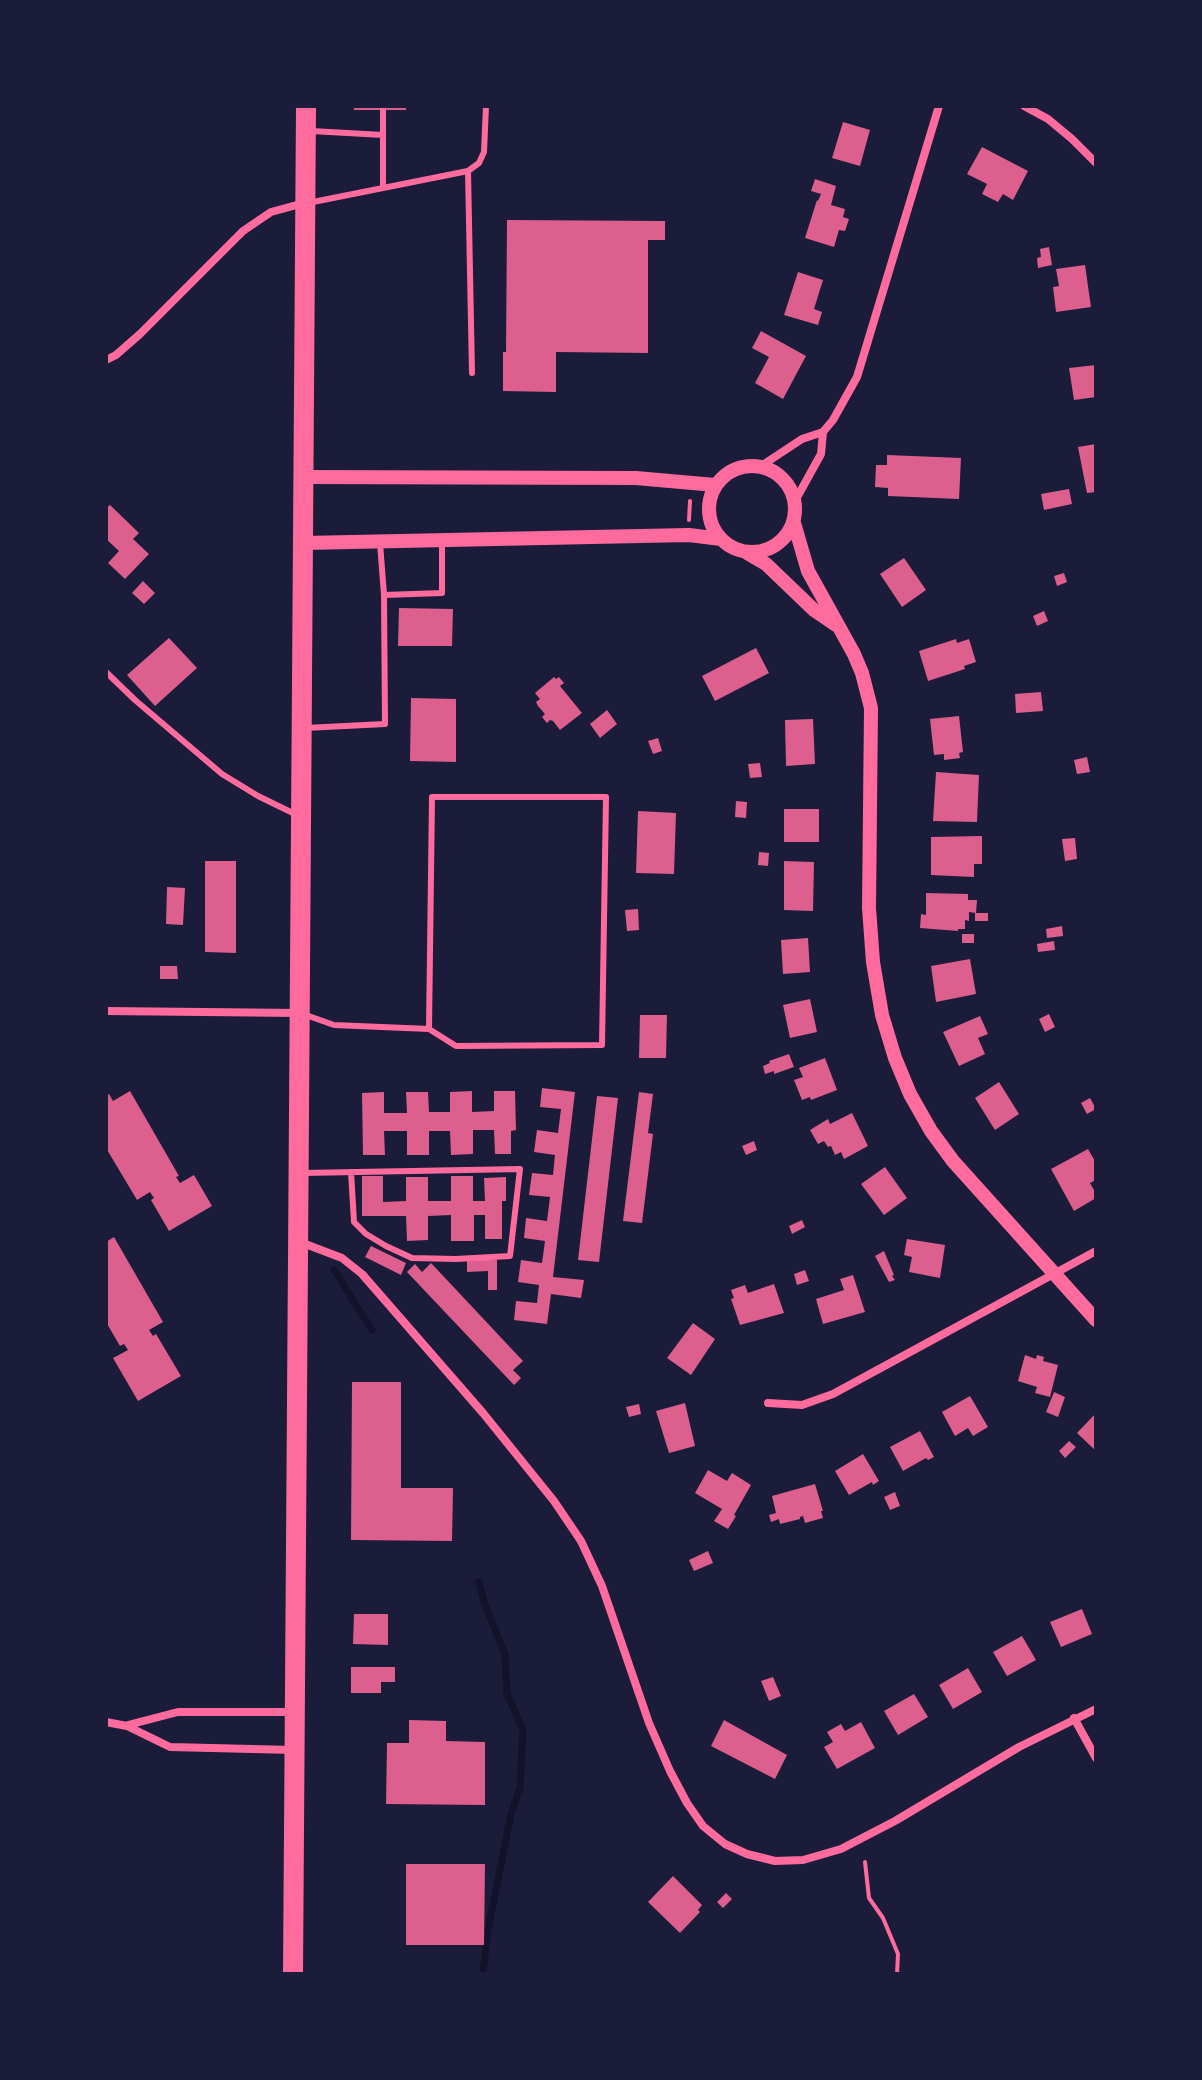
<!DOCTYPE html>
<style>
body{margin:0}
#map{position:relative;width:1202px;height:2080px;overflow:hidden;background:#1b1b3a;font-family:Rubik,sans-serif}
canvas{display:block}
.frame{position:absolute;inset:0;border:108px solid #1b1b3a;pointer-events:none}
</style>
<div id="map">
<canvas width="1202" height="2080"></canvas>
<div class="frame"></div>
</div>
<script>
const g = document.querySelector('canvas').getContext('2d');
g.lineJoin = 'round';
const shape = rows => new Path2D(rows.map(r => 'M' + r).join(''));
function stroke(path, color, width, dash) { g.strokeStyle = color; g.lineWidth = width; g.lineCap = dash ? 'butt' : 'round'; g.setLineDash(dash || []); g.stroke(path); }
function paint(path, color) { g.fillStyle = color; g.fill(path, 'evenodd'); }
const stream = shape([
 [334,1270,372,1330],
 [479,1582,485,1605,505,1654,507,1693,523,1730,520,1788,511,1814,487,1935,483,1974]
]);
const building = shape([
 [354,106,406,106,406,110,354,110],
 [843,122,870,130,860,166,832,158],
 [982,147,1028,171,1013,200,1003,194,998,202,982,194,987,184,967,174],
 [815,179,836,186,831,205,845,209,843,217,849,219,845,231,839,230,834,247,805,238,817,200,818,201,821,194,811,191],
 [507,220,665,221,665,240,648,240,648,353,556,352,556,392,503,391,503,352,506,352],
 [1049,247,1052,265,1038,268,1037,258,1041,257,1040,249],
 [1085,265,1091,307,1056,312,1053,287,1059,286,1056,269],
 [798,272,823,280,814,309,822,312,818,325,784,315],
 [761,331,806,356,783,399,755,383,769,357,752,348],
 [1096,365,1096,397,1074,400,1069,368],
 [1096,444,1096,492,1087,493,1078,447],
 [887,455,961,458,959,499,888,496,888,488,875,487,876,465,887,465],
 [1069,489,1072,504,1044,510,1041,494],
 [110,505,139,533,133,539,149,554,125,579,108,563,119,551,106,539,106,508],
 [904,558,926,590,902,607,880,574],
 [1064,573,1067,582,1057,586,1054,576],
 [143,581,155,593,144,604,132,593],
 [399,608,453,609,452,646,398,646],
 [1044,611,1048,621,1037,626,1033,616],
 [169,638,197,668,155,706,127,675],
 [956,639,957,643,969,639,976,662,964,666,965,669,928,681,919,651],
 [756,648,769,673,715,701,702,676],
 [554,677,556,679,559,677,564,683,560,686,582,713,560,730,553,721,550,720,547,723,542,717,545,714,538,706,536,702,540,699,535,693],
 [1041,692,1043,711,1016,713,1015,694],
 [411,698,456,699,456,762,410,761],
 [607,710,617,724,600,738,590,724],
 [959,716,963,752,959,753,960,758,944,760,944,754,934,755,930,719],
 [813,719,815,764,786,766,785,720],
 [658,738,662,751,653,754,648,741],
 [1087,757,1090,772,1077,774,1074,760],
 [760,763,762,777,750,778,748,764],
 [936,772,979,775,977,822,933,821],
 [736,801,747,802,746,818,735,817],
 [784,809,819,809,819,842,784,842],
 [638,811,676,813,674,874,636,873],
 [982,836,982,864,974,864,974,877,931,875,931,837],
 [1075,838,1077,859,1065,861,1062,839],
 [759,852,769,853,768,866,758,865],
 [205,861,236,861,236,953,205,952],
 [784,861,814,862,813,911,784,910],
 [167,887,185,888,183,925,166,924],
 [926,893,968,894,968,900,977,900,976,913,969,912,969,921,965,920,965,929,958,929,958,931,920,928,921,914,926,915],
 [638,909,639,930,627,931,625,910],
 [975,913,988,913,988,921,975,921],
 [1062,926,1063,936,1047,938,1046,929],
 [962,934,974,934,974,943,962,943],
 [808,938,810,972,783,974,781,940],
 [1054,941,1055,950,1038,952,1037,944],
 [970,959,976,994,936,1002,931,966],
 [160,966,177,966,178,979,160,979],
 [810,999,817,1032,790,1038,783,1005],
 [1049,1014,1055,1027,1045,1032,1039,1019],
 [640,1015,667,1015,666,1058,639,1058],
 [980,1016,988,1034,978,1038,985,1054,959,1066,943,1032],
 [789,1054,794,1067,774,1074,774,1071,765,1074,763,1066,770,1063,769,1061],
 [825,1058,837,1090,811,1100,810,1097,802,1100,794,1080,803,1077,799,1068],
 [999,1082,1019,1114,995,1130,975,1098],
 [542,1088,575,1092,553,1277,584,1280,581,1298,551,1294,547,1324,514,1320,516,1301,537,1303,539,1285,518,1282,521,1260,542,1263,545,1241,524,1238,526,1218,547,1221,550,1197,529,1195,532,1173,553,1175,555,1155,534,1152,537,1130,558,1133,561,1109,540,1107],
 [130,1091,179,1176,176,1177,180,1183,194,1175,212,1206,169,1231,151,1200,154,1198,150,1192,137,1200,106,1148,106,1096,109,1094,113,1101],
 [472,1091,472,1112,494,1111,494,1091,515,1091,516,1130,511,1131,511,1154,495,1154,494,1130,473,1130,473,1154,451,1155,450,1131,429,1131,429,1155,407,1155,407,1131,384,1131,385,1155,363,1155,362,1093,384,1092,384,1113,407,1113,406,1092,428,1092,429,1112,450,1112,450,1092],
 [639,1092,653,1094,648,1133,653,1134,642,1223,623,1221],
 [597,1096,618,1098,599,1262,578,1260],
 [1090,1098,1096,1109,1087,1114,1081,1103],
 [852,1113,868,1146,844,1159,841,1152,835,1155,831,1146,828,1147,824,1141,818,1144,810,1130,828,1119,830,1124],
 [754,1141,757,1150,746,1155,742,1146],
 [1088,1149,1096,1163,1096,1180,1090,1183,1094,1190,1096,1189,1096,1198,1074,1211,1051,1169],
 [885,1167,907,1198,884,1215,861,1184],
 [362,1176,383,1176,383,1202,406,1201,406,1177,428,1177,428,1201,451,1201,451,1176,473,1176,473,1201,485,1201,484,1178,506,1177,506,1201,502,1201,502,1239,485,1239,485,1215,474,1215,474,1241,451,1241,451,1215,428,1216,428,1240,407,1241,406,1216,362,1216],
 [802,1220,805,1227,792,1234,789,1226],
 [114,1237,163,1322,149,1330,153,1336,156,1334,181,1376,138,1401,113,1358,128,1350,124,1344,120,1346,106,1322,106,1242],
 [907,1239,945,1245,940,1278,909,1272,912,1257,904,1255],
 [371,1246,406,1263,401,1275,365,1257],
 [884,1251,894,1275,892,1276,895,1280,889,1282,875,1256],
 [467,1260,497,1260,497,1290,488,1290,488,1271,467,1272],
 [431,1263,523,1361,513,1370,521,1378,514,1385,407,1272,415,1264,422,1272],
 [805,1270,809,1281,797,1285,794,1274],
 [853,1275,865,1312,823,1324,816,1299,844,1290,840,1279],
 [774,1284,784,1313,740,1325,731,1299,734,1298,731,1290,745,1285,748,1293],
 [693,1323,715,1339,691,1375,667,1358],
 [1025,1355,1036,1359,1037,1355,1044,1357,1043,1361,1058,1365,1050,1397,1035,1393,1037,1387,1018,1381],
 [352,1382,401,1382,401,1488,453,1488,452,1541,351,1540],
 [1054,1392,1065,1397,1058,1417,1046,1412],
 [970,1396,988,1427,973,1436,968,1428,955,1436,942,1412],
 [685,1403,695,1446,669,1453,656,1411],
 [639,1404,641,1414,629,1417,626,1407],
 [1096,1413,1096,1451,1077,1433],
 [920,1431,934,1457,928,1460,926,1458,903,1471,890,1447],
 [1069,1441,1076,1447,1065,1458,1059,1451],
 [863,1454,879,1481,873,1485,872,1482,849,1495,835,1471],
 [708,1470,727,1481,732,1473,751,1485,734,1515,736,1516,728,1529,714,1521,722,1509,695,1493],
 [815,1484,823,1511,821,1511,823,1518,805,1523,803,1516,800,1517,800,1519,780,1524,779,1519,771,1522,769,1515,776,1513,772,1496],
 [895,1492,900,1506,890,1510,884,1497],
 [708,1551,713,1563,694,1571,689,1560],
 [1082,1609,1092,1634,1061,1647,1050,1622],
 [354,1614,388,1614,388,1645,353,1644],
 [1022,1636,1036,1660,1007,1676,993,1652],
 [351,1667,395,1667,395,1682,381,1682,381,1693,351,1693],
 [968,1668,982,1692,953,1709,939,1685],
 [773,1677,781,1696,769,1701,761,1681],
 [914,1694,928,1717,898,1735,884,1711],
 [409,1720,446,1721,446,1741,485,1742,485,1805,386,1804,387,1743,409,1743],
 [724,1720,787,1755,775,1779,711,1746],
 [861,1722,875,1748,837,1769,824,1747,833,1742,827,1732,841,1724,845,1731],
 [406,1864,485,1864,484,1945,406,1945],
 [673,1876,702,1905,698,1910,700,1912,680,1933,648,1902],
 [726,1893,732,1899,723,1908,717,1902]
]);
const path = shape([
 [689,520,690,501],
 [865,1862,869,1898,883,1918,898,1954,897,1974]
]);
const service = shape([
 [311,131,383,135],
 [468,171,472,373],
 [383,188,383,110],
 [308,203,468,171,479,163,484,152,486,106],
 [384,595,442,593,442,543],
 [106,672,135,700,222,774,258,796,297,815],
 [305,728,385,724,384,595,380,543],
 [303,1014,334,1025,429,1029,456,1046,602,1045,606,797,432,797,429,1029],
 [303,1173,520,1169,510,1256,456,1259,412,1258,386,1246,366,1234,354,1222,351,1172]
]);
const minor = shape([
 [1024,106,1048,119,1072,139,1096,163],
 [106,360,116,355,140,334,243,231,271,212,304,203],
 [761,466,802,439,823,432],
 [795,501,821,454,823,432,833,420,857,377,939,106],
 [106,1011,299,1013],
 [300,1242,342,1258,362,1274,483,1413,554,1501,581,1541,602,1586,649,1723,670,1771,687,1803,703,1826,725,1844,747,1854,775,1861,803,1860,841,1849,895,1821,1019,1747,1096,1709],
 [768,1403,802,1405,833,1394,1096,1251],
 [1074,1718,1096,1758],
 [106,1722,127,1726,170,1747,294,1750],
 [128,1725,178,1712,292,1712]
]);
const tertiary = shape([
 '709 509a43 43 0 1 1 86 0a43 43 0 1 1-86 0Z',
 [303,477,636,478,715,485],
 [794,523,808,571,854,654,862,673,871,708,869,908,873,962,882,1015,895,1058,910,1094,931,1131,953,1161,1096,1320],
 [303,543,689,535,721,539],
 [747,553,766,564,814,610,836,625]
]);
const primary = shape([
 [293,1974,306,106]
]);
stroke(stream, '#12122b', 7);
paint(building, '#dd5f8e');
stroke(path, '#ff6b9d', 4);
stroke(service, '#ff6b9d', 6);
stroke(minor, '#ff6b9d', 8);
stroke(tertiary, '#ff6b9d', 14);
stroke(primary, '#ff6b9d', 20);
</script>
